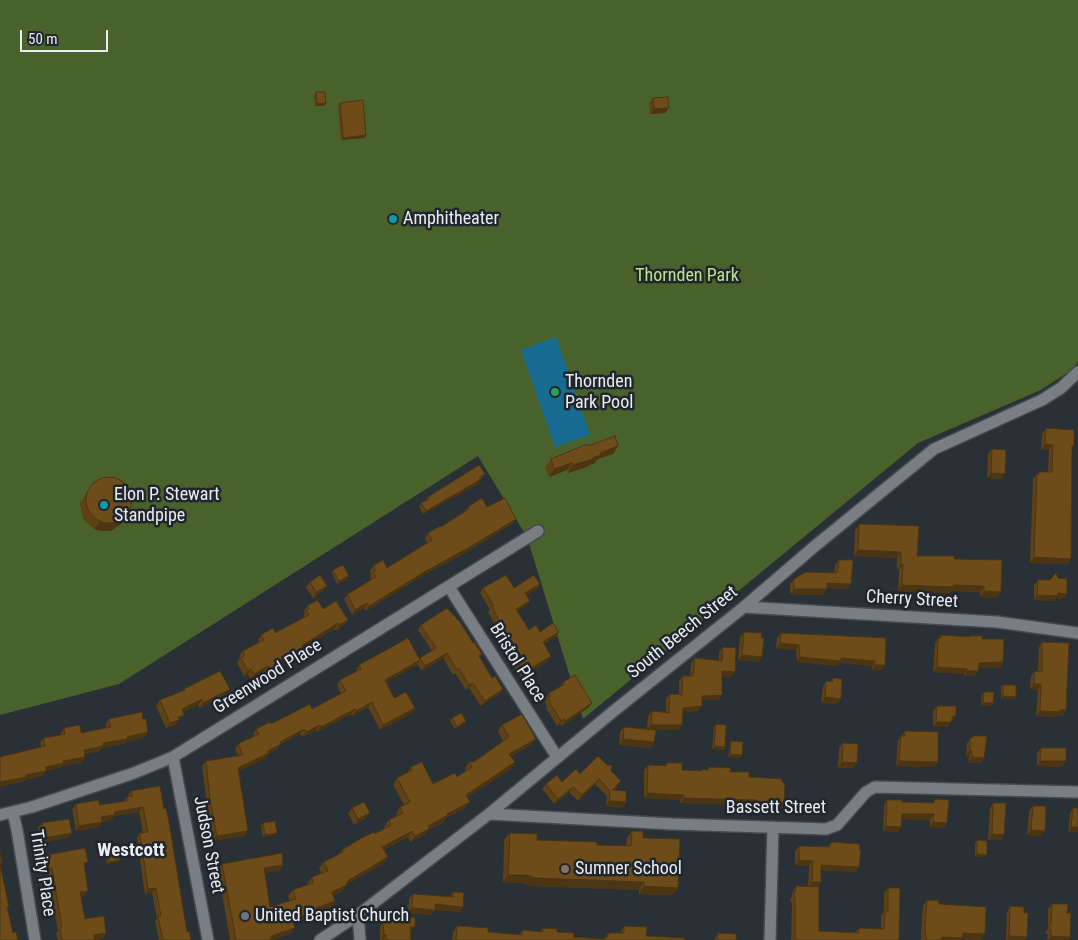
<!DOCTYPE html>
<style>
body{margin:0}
#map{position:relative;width:1078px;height:940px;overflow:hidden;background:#293036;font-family:"Roboto Condensed",sans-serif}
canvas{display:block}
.scale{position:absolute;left:20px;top:30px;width:88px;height:22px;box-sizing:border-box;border:2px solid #e9edf1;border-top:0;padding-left:6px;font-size:15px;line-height:18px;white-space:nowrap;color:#e9edf1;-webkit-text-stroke:4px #20262c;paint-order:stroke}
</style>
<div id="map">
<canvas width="1078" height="940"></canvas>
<div class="scale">50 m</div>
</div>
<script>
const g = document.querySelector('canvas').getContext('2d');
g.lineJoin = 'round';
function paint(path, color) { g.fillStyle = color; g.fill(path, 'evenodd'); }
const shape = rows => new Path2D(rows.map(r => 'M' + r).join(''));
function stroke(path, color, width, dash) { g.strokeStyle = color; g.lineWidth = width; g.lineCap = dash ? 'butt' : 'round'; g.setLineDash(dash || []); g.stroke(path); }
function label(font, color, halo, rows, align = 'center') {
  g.font = font + ' "Roboto Condensed",sans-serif'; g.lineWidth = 5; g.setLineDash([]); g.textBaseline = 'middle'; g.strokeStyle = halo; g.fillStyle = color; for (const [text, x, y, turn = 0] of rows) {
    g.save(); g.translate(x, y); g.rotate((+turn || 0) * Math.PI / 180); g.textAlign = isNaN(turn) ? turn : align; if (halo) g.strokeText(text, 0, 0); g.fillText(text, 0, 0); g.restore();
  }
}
const green = shape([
 [0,0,1078,0,1078,362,1070,371,1041,390,918,443,583,719,527,537,478,456,119,684,0,715]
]);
const water = shape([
 [556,337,590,435,555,447,521,350]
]);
const street = shape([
 [449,587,557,757],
 [744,607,997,622,1078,633],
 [173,757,208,940],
 [13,813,17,830,35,940],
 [489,814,672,824,826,829,837,825,866,792,875,787,1078,792],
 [0,815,32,807,134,773,173,757,538,531],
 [358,915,360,940],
 [320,940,358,915,489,814,615,710,744,607,815,546,934,449,1042,400,1061,388,1078,372],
 [770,940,773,827]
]);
const wall = shape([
 [316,92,326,103,324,106,315,106,314,95],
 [653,98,665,113,650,114,649,103],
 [340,103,366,135,364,138,341,140,338,105],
 [1046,428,1072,448,1071,559,1067,564,1030,563,1033,479,1039,472,1048,472,1049,450,1041,450,1042,434],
 [588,446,618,446,613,454,598,459,595,463,589,465,587,467,568,473,567,470,549,477,545,467,551,459],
 [992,449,1005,474,1001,479,987,478,988,454],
 [485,474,482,478,480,480,478,484,423,514,419,507,421,503,425,501,428,497],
 [93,482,128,514,123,522,117,527,110,531,102,531,94,529,83,519,80,503,88,490],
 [468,507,487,507,516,519,512,524,467,552,422,576,366,611,364,608,352,615,344,599,348,594,371,580,370,577,371,575,370,571,373,566,387,568,427,543,425,538,428,533,441,527,464,512],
 [859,524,917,556,954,559,1001,592,997,598,980,597,980,592,951,591,950,593,898,591,899,570,897,570,897,558,854,556,855,530],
 [839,560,847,589,827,588,823,595,790,594,790,584,794,579,834,573,835,565],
 [333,570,347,579,337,584,332,573],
 [1038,580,1063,599,1056,598,1054,601,1034,600,1034,585],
 [310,582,323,591,313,598,306,587],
 [483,588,514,588,537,589,527,595,530,601,526,606,517,611,529,630,540,632,559,632,556,637,544,644,548,661,521,677,513,665,518,660,496,627,488,612,490,610,480,593],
 [307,606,323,609,348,620,344,625,336,631,334,629,302,648,299,652,280,662,278,670,267,676,264,671,250,679,248,674,244,676,237,663,240,658,239,656,243,651,259,642,258,640,261,635,275,633,304,618,303,616,305,613,304,611],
 [421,625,473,643,482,654,479,657,500,694,481,706,469,688,466,690,455,673,453,675,443,658,422,671,417,664,387,682,394,698,412,713,380,730,368,707,352,716,351,714,317,732,316,730,302,737,300,734,280,744,277,749,269,753,266,758,239,771,245,836,213,841,207,805,202,766,206,761,238,756,235,749,238,744,254,736,253,734,256,729,312,709,341,694,337,685,340,680,357,671,356,670,359,665,420,659,432,651,418,630],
 [744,632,761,638,762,657,759,662,738,660,740,637],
 [781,633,886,638,882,670,872,670,872,666,839,663,838,666,797,662,796,650,776,648,777,638],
 [941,635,968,637,969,636,982,639,1003,662,1000,668,979,668,978,671,975,676,964,676,964,674,933,672,935,643],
 [1042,642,1066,710,1062,716,1057,715,1056,717,1036,716,1038,690,1030,689,1031,676,1035,671,1038,671,1039,647],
 [723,647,731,677,722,676,718,700,702,700,698,711,683,712,679,730,656,730,651,748,619,745,620,732,624,727,647,729,648,716,652,711,666,712,666,699,670,694,679,695,679,681,683,676,690,676,691,663,695,658,719,660,719,652],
 [833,678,837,704,821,703,823,686,826,681,831,681],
 [563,682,592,703,588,708,562,726,560,724,557,726,546,708,547,707,545,702,546,700,546,699,549,693,560,687],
 [1003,685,1014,699,1001,699,1001,687],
 [184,689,226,694,200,708,198,705,183,712,184,715,175,725,166,728,156,706,160,700,183,691],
 [984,692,991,706,981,705,982,694],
 [937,706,952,721,951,721,948,727,933,727,933,711],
 [452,718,465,723,455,729,450,721],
 [109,719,144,738,126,742,124,744,102,748,100,751,85,754,85,757,82,763,62,766,60,768,46,771,42,776,25,780,23,782,41,747,40,743,44,738,61,735,61,733,64,728,81,733,106,728,106,724],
 [716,724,725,747,724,750,712,749,714,727],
 [502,725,531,745,511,756,511,769,467,797,465,808,446,818,444,822,428,830,425,835,410,842,408,837,384,850,384,863,346,885,342,891,333,895,335,901,331,907,314,913,312,916,303,919,302,921,293,923,290,934,272,940,230,940,218,870,222,864,283,865,279,871,264,873,270,907,290,901,288,896,293,890,308,885,307,884,312,877,322,874,319,868,324,862,338,855,342,850,385,828,384,827,389,820,397,816,396,814,400,807,404,805,393,785,397,778,407,773,411,767,433,784,457,777,466,771,465,768,469,762,474,762,503,741,498,731],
 [905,731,938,762,934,767,896,766,898,741],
 [973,736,984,758,980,763,968,763,969,756,966,756,967,743],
 [731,741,742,755,740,758,728,757,730,744],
 [843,743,853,768,838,768,839,748],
 [1041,748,1062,767,1037,766,1037,753],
 [667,763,682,770,701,771,702,769,707,770,709,767,730,772,749,777,781,808,753,807,753,805,680,803,680,800,644,798,644,770,648,765,665,765],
 [611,771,617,787,614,790,626,802,622,808,606,806,607,796,595,784,578,801,569,792,554,804,542,789,546,784,562,782,580,774],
 [160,786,187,932,191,940,159,940,155,921,157,918,152,893,145,894,143,881,137,838,140,833,143,833,139,812,114,816,111,820,102,822,99,827,76,831,72,809,76,804,99,805,124,801,131,791],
 [935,799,944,828,930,827,930,820,902,819,898,832,883,831,884,805,887,800,902,802,932,803],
 [993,803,1004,835,1001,840,988,840,990,808],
 [1033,806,1041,836,1027,835,1029,811],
 [352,808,366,818,354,825,348,813],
 [1073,808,1078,832,1068,832,1070,813],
 [42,823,68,838,40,843,38,828],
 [263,823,275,835,263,837,261,826],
 [632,831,643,838,678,888,672,895,639,894,639,890,530,886,522,883,503,882,504,840,510,833,537,840,597,845,626,846,627,838],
 [977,840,987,855,985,857,975,857,975,843],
 [831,842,859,867,855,872,821,870,818,887,819,931,855,933,859,928,881,929,881,916,884,911,884,893,888,888,899,940,791,940,792,903,790,901,793,891,796,886,808,886,809,866,795,865,795,851,799,846,827,847],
 [107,850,118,862,107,864,105,853],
 [47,855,84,867,84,896,81,897,85,919,106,933,102,939,95,940,58,940,56,933,58,931,48,874,45,875,43,860],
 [453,892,463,907,460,912,435,910,431,915,408,913,409,899,413,894,450,897],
 [927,900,981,940,962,939,961,940,921,940,921,934,923,906],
 [1052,904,1067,913,1070,937,1068,940,1047,940,1048,935,1045,933,1048,929,1048,909],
 [1010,906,1024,913,1027,937,1025,940,1006,940,1007,912],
 [394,918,411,932,410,932,411,940,380,940,380,927,383,922,391,921],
 [457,926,488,932,519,935,522,930,540,932,543,928,573,937,604,939,608,933,620,933,624,926,646,936,685,940,452,940,453,932],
 [718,933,736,940,714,940]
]);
const shadedWall = shape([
 [326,103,324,106,315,106,317,104],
 [669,108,665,113,650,114,654,109],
 [366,135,364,138,341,140,343,138],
 [1045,444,1053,445,1049,450,1041,450],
 [618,446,613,454,598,459,595,463,589,465,587,467,568,473,573,465,592,458,600,453],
 [572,463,567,470,549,477,554,469],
 [991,473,1005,474,1001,479,987,478],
 [480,480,478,484,423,514,426,511],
 [128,514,123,522,117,527,110,531,102,531,94,529,100,522],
 [516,519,512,524,467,552,422,576,366,611,369,606,426,571],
 [858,550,901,552,897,558,854,556],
 [1034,557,1071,559,1067,564,1030,563],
 [901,564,903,564,899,570,897,570],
 [349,576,347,579,337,584,339,581],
 [827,583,851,584,847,589,823,588],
 [540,584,537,589,522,598,525,593],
 [902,585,954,585,984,586,980,592,951,591,950,593,898,591],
 [327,586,323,591,313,598,316,592],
 [794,589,827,589,823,595,790,594],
 [984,591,1001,592,997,598,980,597],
 [1058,593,1067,594,1063,599,1056,598,1054,601,1034,600,1037,595],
 [530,601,526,606,512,614,516,609],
 [367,603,364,608,352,615,355,610],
 [348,620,344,625,336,631,339,625],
 [338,623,334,629,302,648,299,652,275,665,279,660],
 [559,632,556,637,539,647,543,642],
 [780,643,799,645,796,650,776,648],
 [447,653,443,658,422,671,425,666],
 [742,655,762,657,759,662,738,660],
 [551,656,548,661,521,677,524,673],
 [800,657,841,658,875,661,872,666,839,663,838,666,797,662],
 [420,660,417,665,382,685,385,680],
 [1003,662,1000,668,975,668,979,663],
 [281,665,278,670,267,676,270,671],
 [875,665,885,665,882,670,872,670],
 [268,666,264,671,250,679,254,674],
 [937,667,967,669,964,674,933,672],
 [251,669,248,674,244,676,248,671],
 [722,671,735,672,731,677,719,676],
 [967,671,978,671,975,676,964,676],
 [473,683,469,688,466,690,469,685],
 [1034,684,1041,684,1038,690,1030,689],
 [230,689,226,694,200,708,203,703],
 [503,689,500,694,481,706,485,701],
 [722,695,718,700,699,700,702,696],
 [1003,696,1016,697,1014,699,1001,699],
 [825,697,841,699,837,704,821,703],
 [202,699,198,705,178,715,182,709],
 [372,702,368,707,352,716,356,711],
 [592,703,588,708,562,726,565,721],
 [983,703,993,703,991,706,981,705],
 [702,706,698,711,680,713,683,708],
 [415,708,412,713,380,730,383,725],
 [355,709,351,714,317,732,321,727],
 [1060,710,1066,710,1062,716,1057,715,1056,717,1036,716,1040,711],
 [184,715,175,725,166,728,170,723,178,717],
 [953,716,956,716,952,721,949,721],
 [564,719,560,724,557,726,561,721],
 [466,721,465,723,455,729,457,727],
 [936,722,951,722,948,727,933,727],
 [320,725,316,730,302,737,306,732],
 [651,725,682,725,679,730,647,730],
 [304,729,300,734,280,744,277,749,264,756,268,751,280,742],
 [148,732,144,738,126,742,124,744,102,748,100,751,80,755,84,750,103,743],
 [536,739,531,745,505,760,509,754],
 [623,739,654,742,651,748,619,745],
 [714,746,725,747,724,750,712,749],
 [970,750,972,751,969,756,966,756],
 [269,753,266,758,235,773,238,768],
 [730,754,742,755,740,758,728,757],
 [85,757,82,763,62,766,60,768,42,772,46,767,63,761],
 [972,757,984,758,980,763,968,763],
 [899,761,938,762,934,767,896,766],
 [1040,761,1066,761,1062,767,1037,766],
 [515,762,511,769,462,801,466,795],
 [842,762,857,763,853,768,838,768],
 [46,771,42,776,25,780,23,782,0,787,0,782],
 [599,779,595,784,578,801,582,795],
 [573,787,569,792,554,804,558,799],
 [647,793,684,795,680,800,644,798],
 [684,798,756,800,753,805,680,803],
 [609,801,626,802,622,808,606,806],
 [756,801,784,803,781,808,753,807],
 [470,802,465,808,446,818,444,822,428,830,425,835,410,842,415,836,428,826,447,814],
 [143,807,139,812,114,816,111,820,98,822,101,817,114,812],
 [370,813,366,818,354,825,358,819],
 [902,814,934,814,930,820,898,819],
 [102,822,99,827,76,831,79,826],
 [933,822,947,823,944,828,930,827],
 [886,826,901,827,898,832,883,831],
 [1071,827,1078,827,1078,832,1068,832],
 [1031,830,1045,831,1041,836,1027,835],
 [248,831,245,836,213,841,217,836],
 [412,831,408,837,378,853,382,847],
 [72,833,68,838,40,843,43,838],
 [277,833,275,835,263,837,265,835],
 [992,834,1004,835,1001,840,988,840],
 [977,854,987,855,985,857,975,857],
 [388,857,384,863,346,885,342,891,328,898,332,892,349,880],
 [120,860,118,862,107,864,109,862],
 [799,860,813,861,809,866,795,865],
 [283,865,279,871,259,874,264,868],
 [821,865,859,867,855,872,818,870],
 [52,868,48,874,45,875,49,869],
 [508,875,527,875,644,882,639,890,530,886,522,883,503,882],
 [812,882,821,882,818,887,808,887],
 [644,886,678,888,672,895,639,894],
 [156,888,152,893,145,894,148,889],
 [88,891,84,896,76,898,80,892],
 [335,901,331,907,314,913,312,916,303,919,302,921,287,925,292,919,307,913,316,908],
 [435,904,463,907,460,912,435,910,431,915,408,913,412,908],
 [410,927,415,927,411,932,406,933],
 [295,928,290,934,272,940,267,940,271,936],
 [106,933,102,939,94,940,94,935],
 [963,933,985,934,981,940,962,939,961,940,940,940,942,937],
 [384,935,386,935,383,940,381,940],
 [1009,936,1027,937,1025,940,1007,940],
 [1051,936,1070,937,1068,940,1048,940]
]);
const building = shape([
 [316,92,325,92,326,103,317,104,316,92],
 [668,97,669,108,654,109,653,98,668,97],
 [363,100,366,135,343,138,340,103,363,100],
 [1046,428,1074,430,1074,446,1072,446,1071,559,1034,557,1037,474,1039,474,1039,472,1052,472,1053,445,1045,444,1046,428],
 [615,436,618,446,600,453,601,455,592,458,593,459,573,465,572,463,554,469,551,459,587,444,588,446,615,436],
 [992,449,1006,450,1005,474,991,473,992,449],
 [479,465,485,474,479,478,480,480,426,511,421,503,429,499,428,497,479,465],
 '86 500a23 23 0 1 1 46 0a23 23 0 1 1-46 0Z',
 [482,498,487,507,505,498,516,519,470,547,426,571,369,606,367,603,355,610,348,594,376,577,373,572,376,571,373,566,383,560,387,568,432,540,428,533,440,526,441,527,469,509,468,507,482,498],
 [859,524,919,526,917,556,955,556,954,559,1002,560,1001,592,984,591,984,586,954,585,954,587,902,585,903,564,901,564,901,552,858,550,859,524],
 [839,560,853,560,851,584,827,583,827,589,794,589,794,579,806,572,837,573,839,560],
 [343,565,349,576,339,581,333,570,343,565],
 [1056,573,1058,578,1067,579,1067,594,1058,593,1058,596,1037,595,1038,580,1050,580,1056,573],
 [320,575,327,586,316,592,310,582,320,575],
 [506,575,514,588,534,575,540,584,525,593,530,601,516,609,529,630,536,625,540,632,553,623,559,632,543,642,551,656,524,673,517,660,522,657,500,623,492,607,494,606,483,588,506,575],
 [318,600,323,609,336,601,348,620,339,625,338,623,306,643,302,645,303,647,279,660,281,665,270,671,268,666,254,674,251,669,248,671,241,658,245,655,243,651,264,640,261,635,273,628,275,633,309,615,306,611,309,609,307,606,318,600],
 [447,608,460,622,473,643,474,642,482,654,479,656,492,678,495,676,503,689,485,701,473,683,469,685,459,668,457,670,447,653,425,666,420,658,436,648,421,625,447,608],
 [744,632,762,633,761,638,764,638,762,657,742,655,744,632],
 [781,633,886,638,885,665,875,665,875,661,841,658,841,661,800,657,799,645,780,643,781,633],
 [941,635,969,637,969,636,982,636,982,639,1004,639,1003,662,979,663,978,671,967,671,967,669,937,667,938,638,941,638,941,635],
 [408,638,420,660,385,680,394,698,406,692,415,708,383,725,372,702,356,711,355,709,321,727,320,725,306,732,304,729,280,742,281,744,268,751,269,753,238,768,248,831,217,836,210,800,206,761,243,755,238,744,259,734,256,729,270,722,271,724,310,704,312,709,346,691,340,680,361,669,359,665,408,638],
 [1042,642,1069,643,1066,710,1060,710,1060,712,1040,711,1041,684,1034,684,1035,671,1042,672,1042,642],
 [723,647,736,648,735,672,722,671,722,695,702,696,702,706,683,708,682,725,651,725,652,711,669,713,670,694,682,695,683,676,693,676,695,658,722,661,723,647],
 [220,671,230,689,203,703,202,699,182,709,184,715,178,717,179,720,170,723,160,700,185,690,184,689,220,671],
 [575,675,592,703,565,721,564,719,561,721,550,703,551,702,548,697,551,696,549,693,565,684,563,682,575,675],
 [833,678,842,679,841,699,825,697,826,681,833,682,833,678],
 [1003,685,1016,685,1016,697,1003,696,1003,685],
 [984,692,994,692,993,703,983,703,984,692],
 [937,706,956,706,956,716,953,716,951,722,936,722,937,706],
 [142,712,143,719,146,719,148,732,127,737,127,739,103,743,103,746,84,750,85,757,63,761,64,763,46,767,46,771,26,775,27,777,0,782,0,757,45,746,44,738,65,734,64,728,80,725,81,733,111,727,109,719,142,712],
 [461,713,466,721,457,727,452,718,461,713],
 [522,714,536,739,509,754,515,762,466,795,470,802,447,814,448,815,428,826,429,829,415,836,412,831,382,847,388,857,349,880,346,883,347,885,332,892,335,901,316,908,317,910,307,913,306,915,292,919,295,928,271,936,271,940,236,940,222,864,282,853,283,865,264,868,270,907,296,899,293,890,313,883,312,877,328,871,324,862,343,852,342,850,360,839,374,832,375,834,391,825,389,820,403,813,400,807,410,802,397,778,412,770,411,767,422,762,433,784,455,773,457,777,472,767,469,762,474,762,509,737,502,725,522,714],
 [716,724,726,725,725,747,714,746,716,724],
 [624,727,656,730,654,742,623,739,624,727],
 [905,731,938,732,938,762,899,761,901,736,905,736,905,731],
 [973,736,987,736,984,758,972,757,972,751,970,750,970,738,973,738,973,736],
 [731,741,743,742,742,755,730,754,731,741],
 [843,743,858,744,857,763,842,762,843,743],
 [1041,748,1066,748,1066,761,1040,761,1041,748],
 [598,756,607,765,612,765,611,771,621,781,612,790,626,791,626,802,609,801,610,791,599,779,582,795,573,787,558,799,546,784,557,775,562,782,576,769,580,774,598,756],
 [667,763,682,763,682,770,702,771,702,769,708,770,709,767,731,768,730,772,749,772,749,777,782,779,782,782,785,784,784,803,756,801,756,800,684,798,684,795,647,793,648,765,666,766,667,763],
 [160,786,164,809,166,808,169,822,187,932,189,931,191,940,163,940,158,916,161,916,156,888,148,889,140,833,148,832,143,807,114,812,115,815,101,817,102,822,79,826,76,804,99,800,99,805,128,801,127,797,132,796,131,791,160,786],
 [935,799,949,800,947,823,933,822,934,814,902,814,901,827,886,826,887,800,902,800,902,802,934,803,935,799],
 [364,802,370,813,358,819,352,808,364,802],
 [993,803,1006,803,1004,835,992,834,993,803],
 [1033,806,1046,806,1045,831,1031,830,1033,806],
 [1073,808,1078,808,1078,827,1071,827,1073,808],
 [69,819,72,833,43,838,42,823,69,819],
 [275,821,277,833,265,835,263,823,275,821],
 [632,831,643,831,643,838,680,839,678,888,644,886,644,882,535,878,527,875,508,875,510,833,537,834,537,840,597,842,597,845,631,846,632,831],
 [977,840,987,841,987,855,977,854,977,840],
 [831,842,860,844,859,850,861,850,859,867,821,865,821,882,812,882,813,861,799,860,799,846,830,847,831,842],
 [85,848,88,862,84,863,88,891,80,892,85,919,104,916,106,933,94,935,95,940,62,940,60,928,62,927,52,868,49,869,47,855,85,848],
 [118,849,120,860,109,862,107,850,118,849],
 [0,852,2,863,0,864,9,907,7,907,13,933,16,932,18,940,0,940,0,852],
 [796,886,819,887,819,931,859,933,859,928,884,929,885,911,888,911,888,888,900,888,899,940,795,940,795,898,794,896,796,886],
 [453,892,464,893,463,907,435,904,435,910,412,908,413,894,453,897,453,892],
 [927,900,939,901,939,904,986,907,985,934,963,933,962,938,942,937,942,940,926,940,925,928,927,900],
 [1052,904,1068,904,1067,913,1071,913,1070,937,1051,936,1051,930,1049,928,1051,925,1052,904],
 [1010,906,1024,907,1024,913,1028,913,1027,937,1009,936,1010,906],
 [415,917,415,927,410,927,411,940,387,940,386,935,384,935,383,922,394,921,394,918,415,917],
 [457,926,488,928,488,932,522,935,522,930,543,932,543,928,557,929,557,932,574,933,573,937,605,939,605,937,608,937,608,933,624,933,624,926,647,927,646,936,685,938,685,940,456,940,457,926],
 [718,933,736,934,736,940,718,940,718,933]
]);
const markers = [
 [393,219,5,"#0f9aa8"],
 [555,392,5,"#2e9e5b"],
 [104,505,5,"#0f9aa8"],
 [565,869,5,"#8d6e63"],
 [245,916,5,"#6b7280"]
];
const poiNames = [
 ["Amphitheater",403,219],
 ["Thornden",565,382],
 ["Park Pool",565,403],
 ["Elon P. Stewart",114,495],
 ["Standpipe",114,516],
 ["Sumner School",575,869],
 ["United Baptist Church",255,916]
];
const parkNames = [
 ["Thornden Park",687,276]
];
const streetNames = [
 ["Cherry Street",912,600,3],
 ["South Beech Street",683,633,-39],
 ["Bristol Place",517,663,58],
 ["Greenwood Place",268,677,-32],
 ["Bassett Street",776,808],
 ["Judson Street",208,845,79],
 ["Trinity Place",42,873,81]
];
const neighbourhoodNames = [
 ["Westcott",131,851]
];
paint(green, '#49622c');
paint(water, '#176b93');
stroke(street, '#464b50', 14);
stroke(street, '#777f85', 11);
paint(wall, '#5e4116');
paint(shadedWall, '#4c3512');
paint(building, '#6d4c1a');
stroke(building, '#4c3512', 1);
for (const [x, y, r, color] of markers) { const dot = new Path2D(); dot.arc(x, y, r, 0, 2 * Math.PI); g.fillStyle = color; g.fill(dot); stroke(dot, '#20262c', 2); }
label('18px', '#e9edf1', '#20262c', poiNames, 'left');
label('18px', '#bae68a', '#20262c', parkNames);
label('18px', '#e9edf1', '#20262c', streetNames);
label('bold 19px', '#e9edf1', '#20262c', neighbourhoodNames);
</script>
